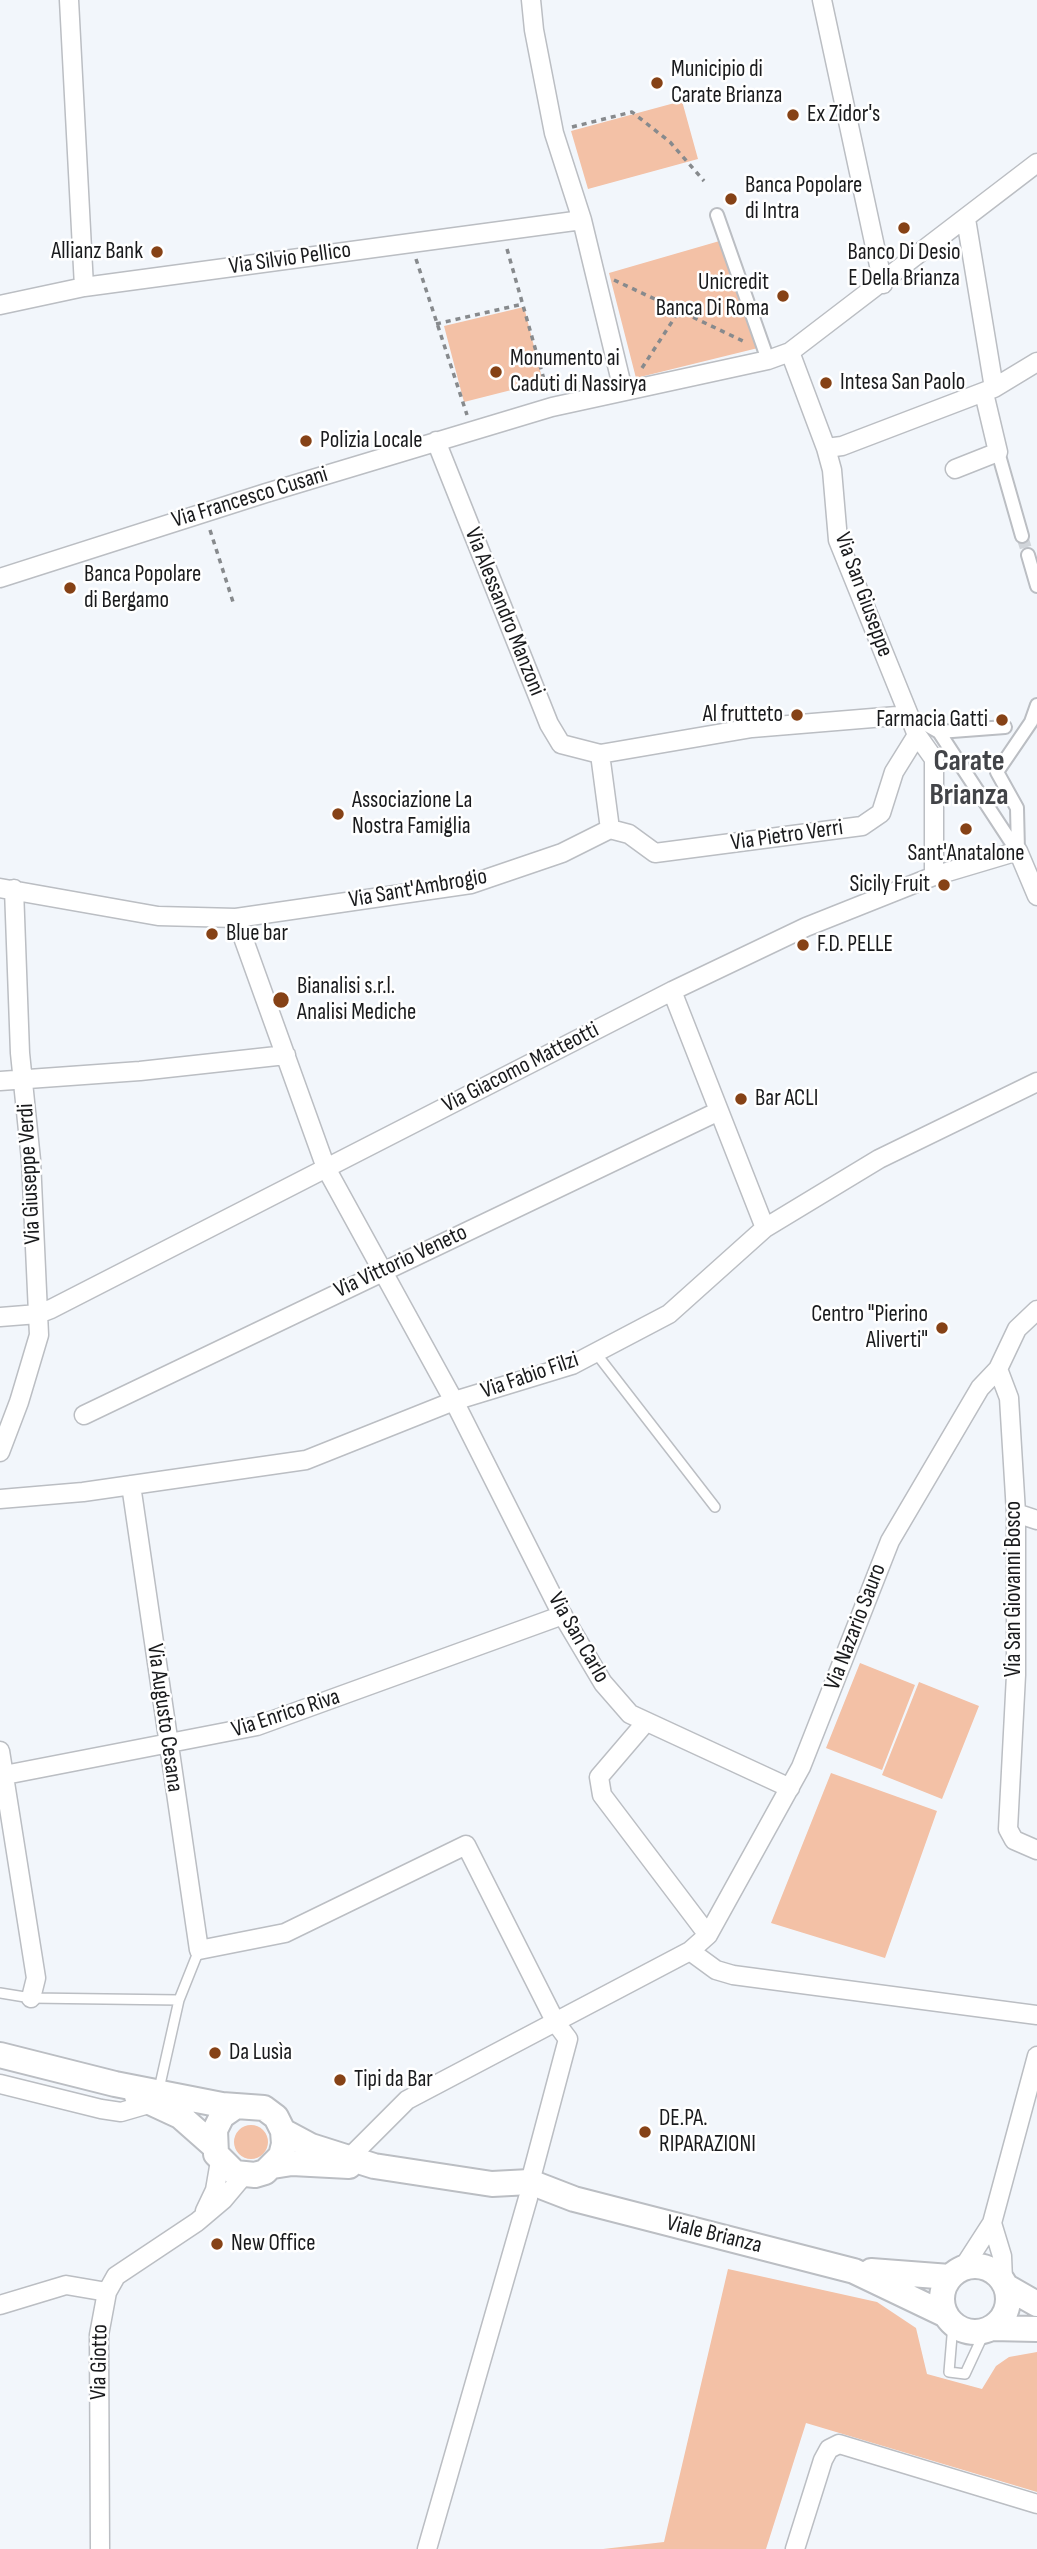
<!DOCTYPE html>
<meta charset="utf-8">
<style>
body{margin:0}
canvas{display:block;background:#f2f6fb}
</style>
<canvas width="1037" height="2549"></canvas>
<script>
const g = document.querySelector('canvas').getContext('2d');
g.lineJoin = 'round';
function paint(path, color) { g.fillStyle = color; g.fill(path, 'evenodd'); }
const shape = rows => new Path2D(rows.map(r => 'M' + r).join(''));
function stroke(path, color, width, dash) { g.strokeStyle = color; g.lineWidth = width; g.lineCap = dash ? 'butt' : 'round'; g.setLineDash(dash || []); g.stroke(path); }
function label(font, color, halo, rows, align = 'center') {
  g.font = font + ' "Sofia Sans Condensed",sans-serif'; g.lineWidth = 5; g.setLineDash([]); g.textBaseline = 'middle'; g.strokeStyle = halo; g.fillStyle = color; for (const [text, x, y, turn = 0] of rows) {
    g.save(); g.translate(x, y); g.rotate((+turn || 0) * Math.PI / 180); g.textAlign = isNaN(turn) ? turn : align; if (halo) g.strokeText(text, 0, 0); g.fillText(text, 0, 0); g.restore();
  }
}
const green = shape([
 [682,101,698,159,588,189,571,131],
 [723,240,758,348,636,378,609,273],
 [524,307,543,382,464,402,444,326],
 [860,1663,915,1685,882,1770,826,1748],
 [919,1682,979,1706,942,1799,882,1775],
 [831,1773,937,1811,885,1958,771,1923],
 '234 2142a17 17 0 1 1 34 0a17 17 0 1 1-34 0Z',
 [728,2269,877,2302,916,2328,927,2374,982,2389,996,2366,1009,2357,1037,2352,1037,2492,806,2423,766,2549,603,2549,664,2542]
]);
const pedestrianTunnel = shape([
 [1022,536,1028,555]
]);
const path = shape([
 [572,127,632,112,670,142,704,181],
 [507,249,547,390],
 [416,259,467,415],
 [614,280,674,308],
 '673.5 310a5.5 5.5 0 1 1 11 0a5.5 5.5 0 1 1-11 0Z',
 [684,313,745,342],
 [436,324,523,304],
 [642,368,677,314],
 [210,530,234,605]
]);
const service = shape([
 [595,1352,715,1507],
 [0,1993,31,1998,179,2000],
 [159,2089,179,2000,199,1950],
 [953,2324,949,2372,965,2374,985,2331]
]);
const pedestrian = shape([
 [717,215,768,360],
 [998,452,1022,536],
 [1028,555,1037,586],
 [909,715,939,732,1005,727],
 [939,732,1015,848],
 [1018,851,1017,808,997,772,1031,722,1037,705]
]);
const minor = shape([
 [69,0,84,287],
 [531,0,534,30,554,133,582,220,623,390],
 [822,0,883,284],
 [966,219,994,388,1037,362],
 [0,305,84,287,582,220],
 [790,352,826,448,832,470,838,540,917,735,934,759,934,876],
 [436,441,549,724,561,744,600,754],
 [826,448,842,446,994,388],
 [955,469,998,452,984,393],
 [0,578,266,493,552,407,768,360,790,352,1037,163],
 [610,829,629,834,655,853,862,826,881,813,894,772,917,735],
 [0,888,158,916,236,918,471,884,562,853,610,829,600,754,752,728,909,715],
 [236,918,326,1168,454,1401,559,1609,603,1683,630,1714,790,1788],
 [672,991,765,1228],
 [0,1081,140,1071,286,1055],
 [0,1317,38,1314,51,1309,672,991,806,927,934,876,1018,851,1037,896],
 [998,1369,1009,1398,1016,1513,1016,1675,1008,1829,1014,1840,1037,1850],
 [84,1415,719,1111],
 [0,1452,19,1402,39,1335,31,1160,20,1053,14,889],
 [131,1485,199,1950,285,1933,466,1845,556,2023,568,2039,530,2182],
 [0,1499,83,1492,306,1460,454,1401,572,1365,669,1314,765,1228,879,1159,1037,1082],
 [1016,1513,1037,1520],
 [646,1722,599,1777,602,1795,708,1935],
 [0,1751,36,1978,31,1998],
 [0,1776,257,1726,563,1615],
 [690,1951,716,1970,733,1975,1037,2015],
 [0,2084,101,2109,121,2112,152,2103],
 [349,2158,407,2100,690,1951,708,1935,801,1767,890,1541,980,1388,998,1369,1017,1329,1037,1310],
 [205,2211,215,2190,220,2161],
 [992,2223,1002,2256,1003,2280],
 [963,2268,992,2223,1037,2056],
 [0,2305,66,2285,107,2292],
 [100,2549,99,2335,107,2292,116,2276,197,2222,223,2200,244,2175],
 [427,2549,528,2198],
 [795,2549,823,2460,829,2449,839,2444,1037,2504]
]);
const secondary = shape([
 [0,2055,115,2084,222,2105,264,2108,276,2117,283,2131,284,2144,281,2156,265,2172,255,2175,235,2173,216,2154,215,2130,222,2116,235,2107],
 [137,2096,180,2116,214,2146],
 [283,2131,311,2146,374,2166,492,2184,530,2182,574,2199,854,2271,946,2315],
 [273,2166,292,2163,349,2166],
 '942 2299a33 33 0 1 1 66 0a33 33 0 1 1-66 0Z',
 [871,2271,950,2277],
 [1007,2287,1037,2304],
 [992,2328,1037,2329]
]);
const markers = [
 [657,83,7,"#864216"],
 [793,115,7,"#864216"],
 [731,199,7,"#864216"],
 [904,228,7,"#864216"],
 [157,252,7,"#864216"],
 [783,296,7,"#864216"],
 [496,372,7,"#864216"],
 [826,383,7,"#864216"],
 [306,441,7,"#864216"],
 [70,588,7,"#864216"],
 [797,715,7,"#864216"],
 [1002,720,7,"#864216"],
 [338,814,7,"#864216"],
 [966,829,7,"#864216"],
 [944,885,7,"#864216"],
 [212,934,7,"#864216"],
 [803,945,7,"#864216"],
 [281,1000,9,"#864216"],
 [741,1099,7,"#864216"],
 [942,1328,7,"#864216"],
 [215,2053,7,"#864216"],
 [340,2080,7,"#864216"],
 [645,2132,7,"#864216"],
 [217,2244,7,"#864216"]
];
const poiNames = [
 ["Municipio di",671,70],
 ["Carate Brianza",671,96],
 ["Ex Zidor's",807,115],
 ["Banca Popolare",745,186],
 ["di Intra",745,212],
 ["Allianz Bank",143,252,"right"],
 ["Banco Di Desio",904,253,"center"],
 ["E Della Brianza",904,279,"center"],
 ["Unicredit",769,283,"right"],
 ["Banca Di Roma",769,309,"right"],
 ["Monumento ai",510,359],
 ["Caduti di Nassirya",510,385],
 ["Intesa San Paolo",840,383],
 ["Polizia Locale",320,441],
 ["Banca Popolare",84,575],
 ["di Bergamo",84,601],
 ["Al frutteto",783,715,"right"],
 ["Farmacia Gatti",988,720,"right"],
 ["Associazione La",352,801],
 ["Nostra Famiglia",352,827],
 ["Sant'Anatalone",966,854,"center"],
 ["Sicily Fruit",930,885,"right"],
 ["Blue bar",226,934],
 ["F.D. PELLE",817,945],
 ["Bianalisi s.r.l.",297,987],
 ["Analisi Mediche",297,1013],
 ["Bar ACLI",755,1099],
 ["Centro \"Pierino",928,1315,"right"],
 ["Aliverti\"",928,1341,"right"],
 ["Da Lusìa",229,2053],
 ["Tipi da Bar",354,2080],
 ["DE.PA.",659,2119],
 ["RIPARAZIONI",659,2145],
 ["New Office",231,2244]
];
const streetNames = [
 ["Via Silvio Pellico",290,259,-8],
 ["Via Francesco Cusani",250,498,-17],
 ["Via San Giuseppe",863,595,70],
 ["Via Alessandro Manzoni",504,612,68],
 ["Via Pietro Verri",787,836,-8],
 ["Via Sant'Ambrogio",418,889,-10],
 ["Via Giacomo Matteotti",521,1068,-27],
 ["Via Giuseppe Verdi",30,1174,-93],
 ["Via Vittorio Veneto",401,1262,-25],
 ["Via Fabio Filzi",530,1376,-19],
 ["Via San Giovanni Bosco",1014,1589,-90],
 ["Via Nazario Sauro",856,1627,-69],
 ["Via San Carlo",578,1638,60],
 ["Via Enrico Riva",286,1714,-18],
 ["Via Augusto Cesana",164,1718,82],
 ["Viale Brianza",714,2235,14],
 ["Via Giotto",100,2362,-89]
];
const districtNames = [
 ["Carate",969,762],
 ["Brianza",969,796]
];
paint(green, '#f3c1a6');
stroke(pedestrianTunnel, '#d1d5da', 12, [12, 6]);
stroke(service, '#bbbec3', 12);
stroke(pedestrian, '#bbbec3', 16);
stroke(minor, '#bbbec3', 21);
stroke(secondary, '#bbbec3', 28);
stroke(path, '#878a8d', 3.5, [5, 5]);
stroke(service, '#fff', 9);
stroke(pedestrian, '#fff', 12);
stroke(minor, '#fff', 18);
stroke(secondary, '#fff', 24);
for (const [x, y, r, color] of markers) { const dot = new Path2D(); dot.arc(x, y, r, 0, 2 * Math.PI); g.fillStyle = color; g.fill(dot); stroke(dot, '#fff', 2.5); }
label('23px', '#191a1c', '#fff', poiNames, 'left');
label('23px', '#191a1c', '#fff', streetNames);
label('bold 30px', '#424448', '#fff', districtNames);
</script>
